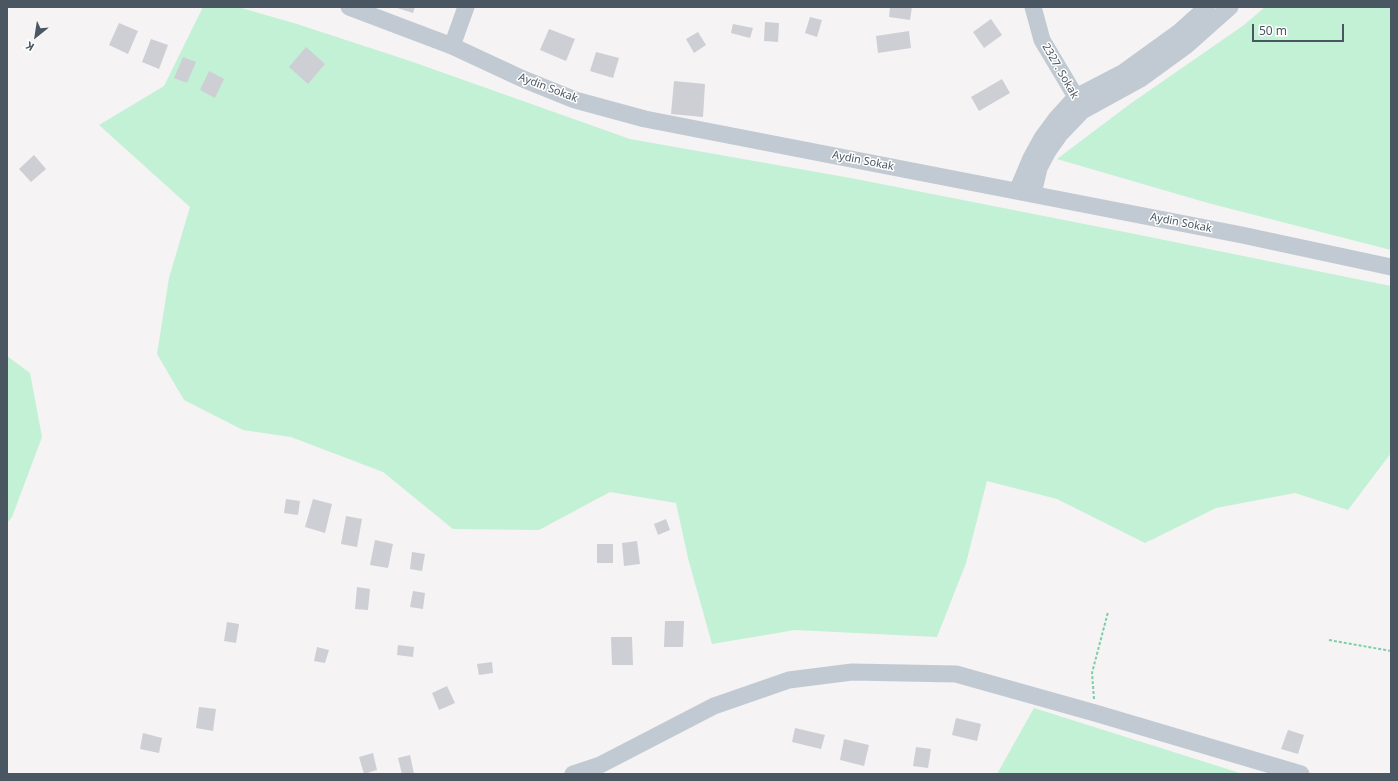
<!DOCTYPE html>
<style>
body{margin:0}
#map{position:relative;width:1398px;height:781px;overflow:hidden;background:#f5f3f3;font-family:"Noto Sans",sans-serif}
canvas{display:block}
.frame{position:absolute;inset:0;border:8px solid #4a5661;pointer-events:none}
.north{position:absolute;left:16px;top:16px;width:40px;height:40px;-webkit-text-stroke:3px #fff;paint-order:stroke;rotate:210deg;font-size:11px;font-weight:700;line-height:16px;text-align:center;color:#4a5661}
.north::after{content:'';display:block;margin:auto;width:14px;height:18px;background:#4a5661;clip-path:polygon(50% 0,100% 100%,50% 72%,0 100%)}
.scale{position:absolute;left:1252px;top:24px;width:92px;height:18px;box-sizing:border-box;border:2px solid #4a5661;border-top:0;padding-left:5px;font-size:12px;line-height:14px;white-space:nowrap;color:#4a5661;-webkit-text-stroke:3px #fff;paint-order:stroke}
</style>
<div id="map">
<canvas width="1398" height="781"></canvas>
<div class="frame"></div>
<div class="north">K</div>
<div class="scale">50 m</div>
</div>
<script>
const g = document.querySelector('canvas').getContext('2d');
g.lineJoin = 'round';
function paint(path, color) { g.fillStyle = color; g.fill(path, 'evenodd'); }
const shape = rows => new Path2D(rows.map(r => 'M' + r).join(''));
function stroke(path, color, width, dash) { g.strokeStyle = color; g.lineWidth = width; g.lineCap = dash ? 'butt' : 'round'; g.setLineDash(dash || []); g.stroke(path); }
function label(font, color, halo, rows, align = 'center') {
  g.font = font + ' "Noto Sans",sans-serif'; g.lineWidth = 3; g.setLineDash([]); g.textBaseline = 'middle'; g.strokeStyle = halo; g.fillStyle = color; for (const [text, x, y, turn = 0] of rows) {
    g.save(); g.translate(x, y); g.rotate((+turn || 0) * Math.PI / 180); g.textAlign = isNaN(turn) ? turn : align; if (halo) g.strokeText(text, 0, 0); g.fillText(text, 0, 0); g.restore();
  }
}
const green = shape([
 [203,7,238,7,297,24,410,61,630,139,856,179,1125,232,1391,286,1391,453,1348,510,1295,493,1216,508,1145,543,1057,499,987,481,966,563,937,637,795,630,712,644,688,558,676,503,610,492,539,530,453,529,383,472,291,437,243,430,184,400,157,354,169,278,190,207,99,125,164,86],
 [1265,7,1391,7,1391,250,1208,203,1057,159,1130,104,1244,25],
 [7,356,30,373,42,437,12,517,7,523],
 [1034,708,1243,774,997,774]
]);
const building = shape([
 [394,7,415,7,413,13],
 [890,7,912,7,910,20,889,17],
 [810,17,822,20,817,37,805,33],
 [991,19,1002,35,984,48,973,32],
 [765,22,779,23,778,42,764,41],
 [119,23,138,31,128,54,109,45],
 [733,24,753,28,750,38,731,33],
 [549,29,575,39,566,61,540,50],
 [909,31,911,48,878,53,876,36],
 [698,32,706,45,694,53,686,39],
 [151,39,168,45,159,69,142,62],
 [306,47,325,64,308,84,289,67],
 [596,52,619,58,613,78,590,71],
 [183,57,196,62,187,83,174,78],
 [209,71,224,79,215,98,200,90],
 [1002,79,1010,93,979,111,971,97],
 [674,81,705,84,703,117,671,114],
 [34,155,46,169,31,182,19,169],
 [286,499,300,501,298,515,284,513],
 [313,499,332,504,325,533,305,527],
 [346,516,362,519,357,547,341,544],
 [666,519,670,530,658,535,654,524],
 [375,540,393,544,388,568,370,565],
 [637,541,640,564,624,566,622,543],
 [597,544,613,544,613,563,597,563],
 [412,552,425,554,422,571,410,569],
 [357,587,370,589,368,610,355,609],
 [413,591,425,593,423,609,410,607],
 [665,621,684,621,683,647,664,647],
 [227,622,239,624,236,643,224,641],
 [611,637,632,637,633,665,612,665],
 [398,645,414,647,413,657,397,655],
 [317,647,329,650,325,663,314,661],
 [492,662,493,673,479,675,477,664],
 [447,686,455,703,439,710,432,693],
 [199,707,216,709,213,731,196,728],
 [956,718,981,724,977,741,952,735],
 [795,728,825,735,821,749,792,742],
 [1288,730,1304,735,1298,754,1281,749],
 [143,733,162,738,159,753,140,749],
 [844,739,869,745,864,766,840,760],
 [916,747,931,749,928,768,913,766],
 [373,753,377,770,364,774,359,757],
 [410,755,414,774,402,774,398,758]
]);
const path = shape([
 [1329,640,1391,651],
 [1094,699,1092,673,1108,612]
]);
const minor = shape([
 [349,7,452,46,523,79,575,100,645,119,1242,235,1391,267],
 [1033,7,1042,40,1076,97,1080,107],
 [452,46,466,7],
 [1017,191,1031,158,1042,138,1056,119,1076,97,1124,72,1178,33,1207,7],
 [1033,194,1039,168,1048,151,1060,134,1082,111,1142,78,1186,46,1230,7],
 [573,774,600,765,714,706,789,680,852,672,956,674,1095,713,1301,774]
]);
const streetNames = [
 ["2327. Sokak",1060,71,60],
 ["Aydin Sokak",548,88,21],
 ["Aydin Sokak",863,161,11],
 ["Aydin Sokak",1181,223,11]
];
paint(green, '#c3f1d5');
paint(building, '#cdcfd5');
stroke(path, '#7ad0a6', 2, [3, 2]);
stroke(minor, '#c1cad2', 17);
label('11px', '#4a5661', '#fff', streetNames);
</script>
